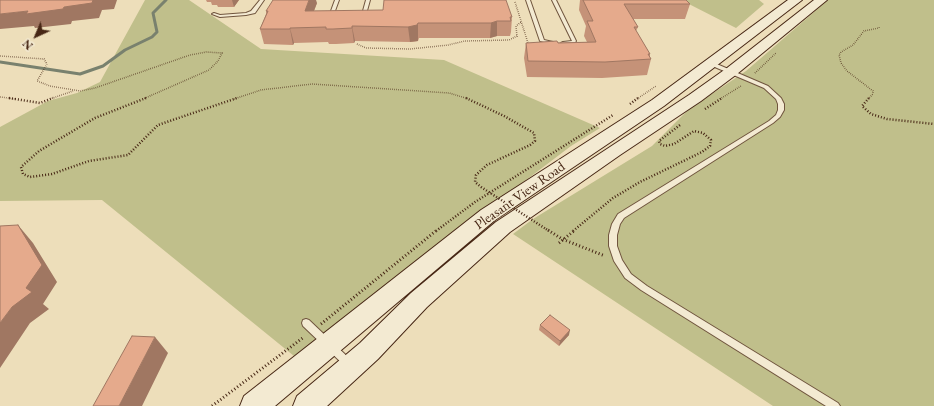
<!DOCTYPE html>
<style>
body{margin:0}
#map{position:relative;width:934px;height:406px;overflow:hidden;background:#eddeba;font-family:"EB Garamond",serif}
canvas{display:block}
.north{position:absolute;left:16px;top:16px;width:40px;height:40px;-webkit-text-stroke:3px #f3ead2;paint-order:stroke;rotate:224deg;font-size:11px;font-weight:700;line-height:16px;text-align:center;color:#472715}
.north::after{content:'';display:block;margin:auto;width:14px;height:18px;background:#472715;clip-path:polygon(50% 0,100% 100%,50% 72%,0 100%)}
</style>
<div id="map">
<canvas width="934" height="406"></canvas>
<div class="north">N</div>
</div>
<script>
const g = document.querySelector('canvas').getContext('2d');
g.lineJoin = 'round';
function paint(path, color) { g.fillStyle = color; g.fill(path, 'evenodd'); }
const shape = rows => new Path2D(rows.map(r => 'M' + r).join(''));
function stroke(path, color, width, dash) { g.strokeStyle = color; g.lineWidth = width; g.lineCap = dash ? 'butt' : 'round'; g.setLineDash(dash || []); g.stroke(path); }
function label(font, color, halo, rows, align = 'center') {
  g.font = font + ' "EB Garamond",serif'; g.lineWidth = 3; g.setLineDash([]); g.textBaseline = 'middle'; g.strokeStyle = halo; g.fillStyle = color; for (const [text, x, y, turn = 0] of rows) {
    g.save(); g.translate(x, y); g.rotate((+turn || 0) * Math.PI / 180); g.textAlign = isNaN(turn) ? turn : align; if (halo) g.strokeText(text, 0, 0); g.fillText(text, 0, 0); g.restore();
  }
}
const green = shape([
 [145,0,189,0,261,49,444,60,600,128,571,146,294,356,102,200,0,201,0,127,48,101,77,93,100,82],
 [681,0,759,0,764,4,736,28],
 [828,0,934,0,934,406,773,406,513,234,533,219,652,146,688,110,746,71]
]);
const stream = shape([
 [0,62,80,74,103,66,125,50,152,37,157,32,153,13,166,0]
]);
const pathFar2 = shape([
 [515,2,528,43],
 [357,44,366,48,410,49,448,45,465,41,509,40,517,36,516,26,521,22],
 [0,56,44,59,47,64,37,81,50,86,80,91,95,88,190,55,206,52,222,53,218,61,209,70,143,99],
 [755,73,776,53],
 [0,97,15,99],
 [50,99,73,91],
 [234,99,261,90,312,84,449,93,469,99],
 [637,99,656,86],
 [720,99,741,86],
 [868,99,873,94,873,91,847,71,841,63,839,55,841,52,853,45,864,31,879,28,880,26]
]);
const pathFar1 = shape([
 [9,98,40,103,53,98],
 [146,98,95,118,39,151,21,167,23,174,30,177,52,174,89,161,128,155,158,125,237,98],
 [466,98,504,116,534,133,535,141,530,145,487,165,476,175,475,182,481,187],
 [869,98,862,106,871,114,887,119,934,124],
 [630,104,638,98],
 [705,109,722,98],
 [546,229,549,231],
 [436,231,475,202,613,115],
 [573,231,613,198,640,182,702,152,710,146,711,140,703,133,694,131,674,144,665,146,660,144,659,141,680,125]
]);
const path = shape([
 [548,230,562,239,605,256],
 [559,243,575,230],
 [321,324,437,230],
 [212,406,304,337]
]);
const service = shape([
 [260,0,264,0,255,13,246,15,220,17,212,14,214,13,220,15,246,13,251,11,260,0],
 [335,0,339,0,332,19,328,20,328,19,335,0],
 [366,0,370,0,365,18,363,19,361,18,366,0],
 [526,0,530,0,544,40,553,42,553,44,540,41,526,0],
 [552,0,556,0,576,41,574,44,563,44,561,43,563,42,572,41,552,0],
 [712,62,768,86,781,98,784,104,784,110,780,117,773,123,624,218,620,224,617,235,617,246,622,260,631,274,647,286,838,403,840,406,826,406,641,290,625,278,614,261,609,246,609,235,612,224,618,214,769,121,776,115,778,110,778,104,776,99,764,88,710,65,710,63,712,62],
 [306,319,309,320,352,361,354,364,352,367,349,368,346,367,303,326,302,323,303,320,306,319]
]);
const secondary = shape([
 [788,0,802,0,664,106,495,220,275,406,240,406,244,396,481,210,652,100,788,0],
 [814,0,827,0,737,74,701,101,620,155,510,232,427,307,378,359,327,406,293,406,297,396,360,343,411,293,496,222,689,95,727,68,814,0]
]);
const pathBridge = shape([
 [481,187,546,229]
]);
const wall = shape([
 [206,0,239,0,234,7,218,7,217,5,212,5,211,2,207,2],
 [580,0,686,0,690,4,685,19,633,19,638,27,636,31,650,54,650,57,651,59,647,75,602,78,527,77,524,58,526,43,587,42,584,36,586,26,579,10],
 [317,3,314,11,512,17,511,32,510,36,497,36,490,38,419,38,418,41,410,42,355,41,354,43,336,44,329,44,328,42,294,43,293,45,264,44,260,29,266,14,266,11],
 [540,325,569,335,559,346,539,330]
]);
const shadedWall = shape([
 [93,0,117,0,114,9,102,10,99,18,72,21,71,24,35,28,34,26,0,29,0,14,64,7],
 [232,0,239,0,234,7],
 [309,0,316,0,317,3,308,26,305,11],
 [497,21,497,36,490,38,491,23],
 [418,23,418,41,410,42,408,27],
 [352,26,355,41,354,43,352,28],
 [290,28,294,43,293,45,290,29],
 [18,225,33,243,57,282,43,304,49,309,30,323,0,368,0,323,26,288],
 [570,330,569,335,559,346,560,341],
 [155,337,168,353,142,406,119,406]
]);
const building = shape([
 [0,0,93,0,92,3,64,7,63,9,26,14,28,11,0,14,0,0],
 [273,0,309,0,305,11,383,10,384,0,506,0,512,17,510,17,511,21,497,21,491,23,418,23,417,25,408,27,352,26,352,28,333,29,326,29,326,27,290,28,290,29,260,29,268,11,266,11,273,0],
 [583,0,686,0,690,4,624,4,638,27,634,27,650,54,648,54,651,59,605,62,528,61,526,43,557,41,558,43,596,42,587,21,593,21,583,0],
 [18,225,42,265,26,288,32,292,12,307,0,323,0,226,18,225],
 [550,315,570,330,560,341,540,325,550,315],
 [132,336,155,337,119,406,93,406,132,336]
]);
const streetNames = [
 ["Pleasant View Road",520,196,-35]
];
paint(green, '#c0bf8b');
stroke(stream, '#79816e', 3);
stroke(service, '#70553e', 2);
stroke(secondary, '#472715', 2);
stroke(pathFar2, '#472715', 1.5, [0.5, 1.5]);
stroke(pathFar1, '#472715', 2.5, [1, 2]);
stroke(path, '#472715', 3, [1, 2.5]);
paint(service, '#f3ead2');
paint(secondary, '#f3ead2');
stroke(pathBridge, '#472715', 2.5, [1, 2]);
paint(wall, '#c59278');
paint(shadedWall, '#a07762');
paint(building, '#e5aa8c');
stroke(building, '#a07762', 1);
label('14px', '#472715', '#f3ead2', streetNames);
</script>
